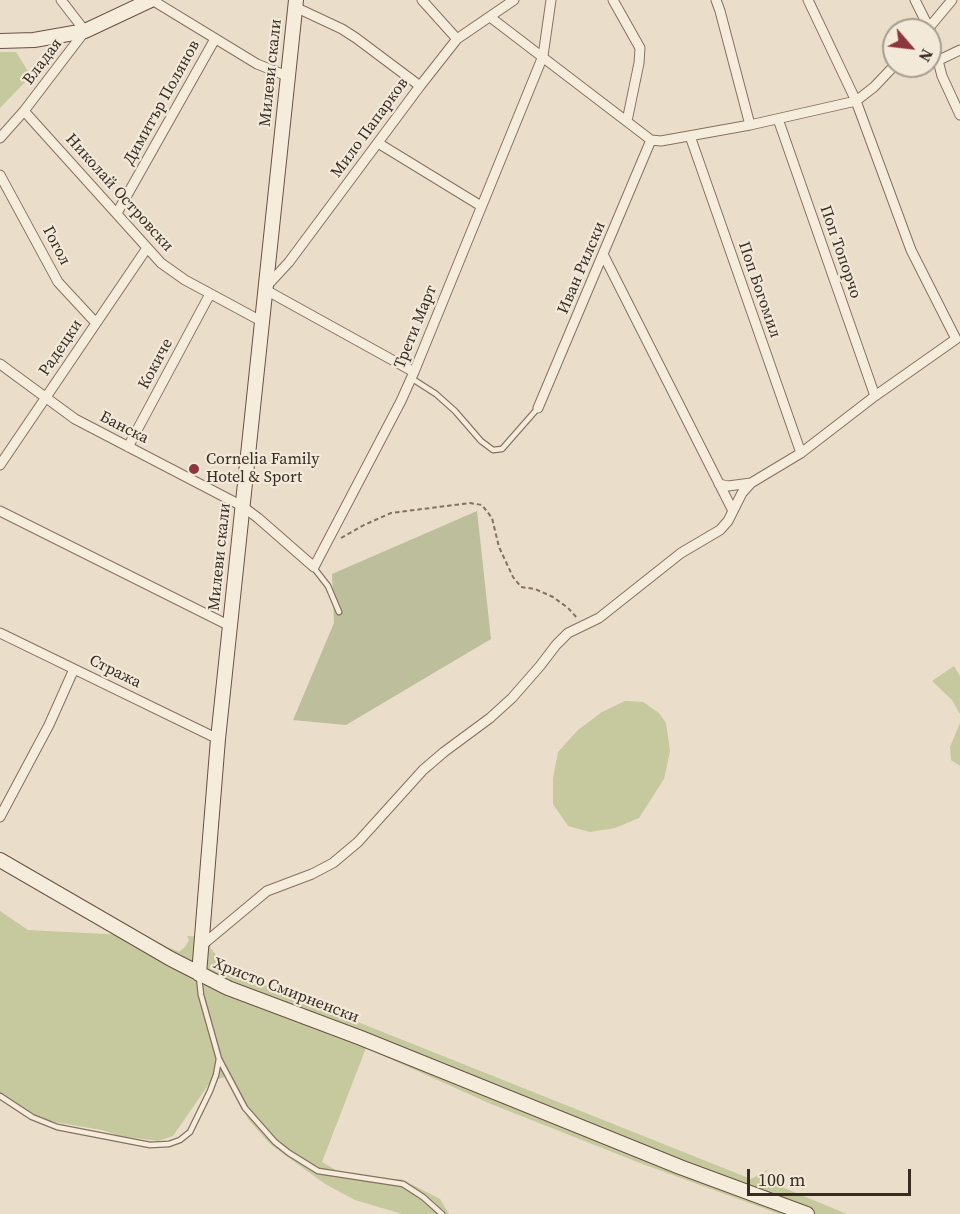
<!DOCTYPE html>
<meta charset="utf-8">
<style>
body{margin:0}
#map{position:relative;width:960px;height:1214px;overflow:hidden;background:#eadeca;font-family:"Source Serif 4",serif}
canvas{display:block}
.north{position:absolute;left:882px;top:18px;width:60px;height:60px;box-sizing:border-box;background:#f2e9d9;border:2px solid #a79d90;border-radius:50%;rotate:118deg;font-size:16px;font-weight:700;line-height:24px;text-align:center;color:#372b22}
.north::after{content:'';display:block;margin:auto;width:21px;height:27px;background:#8e363d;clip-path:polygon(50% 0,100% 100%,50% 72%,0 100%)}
.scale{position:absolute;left:747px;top:1169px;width:164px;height:27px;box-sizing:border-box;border:3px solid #372b22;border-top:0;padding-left:8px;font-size:18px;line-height:21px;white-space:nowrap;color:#372b22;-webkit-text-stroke:4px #f2e9d9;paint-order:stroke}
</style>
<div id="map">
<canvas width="960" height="1214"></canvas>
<div class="north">N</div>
<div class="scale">100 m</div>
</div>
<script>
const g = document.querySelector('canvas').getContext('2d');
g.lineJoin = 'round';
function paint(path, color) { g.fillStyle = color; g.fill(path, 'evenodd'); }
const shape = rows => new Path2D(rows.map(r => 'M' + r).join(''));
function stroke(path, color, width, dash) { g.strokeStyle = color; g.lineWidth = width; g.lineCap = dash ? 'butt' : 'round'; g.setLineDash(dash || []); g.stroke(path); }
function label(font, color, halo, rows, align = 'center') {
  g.font = font + ' "Source Serif 4",serif'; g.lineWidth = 4.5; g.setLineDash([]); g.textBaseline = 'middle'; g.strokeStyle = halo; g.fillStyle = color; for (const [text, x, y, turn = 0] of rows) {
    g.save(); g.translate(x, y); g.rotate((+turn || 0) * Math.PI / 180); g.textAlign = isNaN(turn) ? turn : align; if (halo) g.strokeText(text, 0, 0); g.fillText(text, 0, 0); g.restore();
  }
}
const green = shape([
 [0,52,16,52,31,76,0,108],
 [954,666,960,676,960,714,952,700,932,681],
 [625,701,643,702,659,713,666,723,670,751,664,779,639,818,615,828,590,832,568,826,553,804,553,778,558,752,578,730,602,712],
 [960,723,960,766,951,760,950,747],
 [0,911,28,930,144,936,179,952,185,947,189,940,187,936,209,937,211,949,230,971,751,1179,769,1169,760,1178,847,1214,779,1214,640,1163,491,1104,366,1048,322,1162,339,1172,366,1179,401,1179,440,1199,449,1214,402,1214,355,1200,325,1184,270,1144,248,1119,228,1076,211,1081,173,1136,158,1141,120,1136,102,1130,36,1119,0,1096]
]);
const cemetery = shape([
 [477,511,491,639,346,725,293,720,334,623,332,574]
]);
const path = shape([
 [341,538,364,525,391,513,470,503,482,505,492,518,499,547,513,577,521,587,535,589,553,597,568,608,578,619]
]);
const lane = shape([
 [411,378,436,394,455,411,481,441,493,450,502,449,538,408],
 [314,568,328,586,339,612],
 [199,977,201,995,219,1059,245,1108,275,1142,289,1153,318,1171,403,1184,423,1197,442,1214],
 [0,1096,32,1117,57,1127,150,1145,169,1144,180,1140,190,1132,210,1091,216,1075,219,1059]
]);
const street = shape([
 [152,0,257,64,287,76],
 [422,0,457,39],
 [613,0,640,48,639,63,627,121],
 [716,0,720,11,750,125],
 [915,0,930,30],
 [295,7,342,29,356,38,420,86],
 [490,17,651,140,661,141,750,125,856,101,874,87,894,66],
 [927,30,952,0],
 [930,30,942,76,960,115],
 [937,61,960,50],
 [24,111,161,263,185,280,261,321],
 [778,119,875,396],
 [690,136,801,453],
 [0,138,24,111,85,31,61,0],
 [378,143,481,206],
 [0,175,58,282,96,323],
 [117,213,215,39],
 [604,256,733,511],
 [0,364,75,419,242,506,258,518,314,567,401,401,414,372,543,56,551,0],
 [414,372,264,289,289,262,420,86,457,39,514,0],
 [538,408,651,140],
 [128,447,210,294],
 [0,465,147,248],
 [719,484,728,486,751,483],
 [0,511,230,626],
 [0,633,218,739],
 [0,817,49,725,74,669],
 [201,946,267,891,312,874,333,863,358,842,423,770,444,752,490,718,512,698,540,666,556,645,568,633,599,618,681,553,720,530,728,521,742,493,751,483,801,453,875,396,956,339,911,250,856,101,808,0]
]);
const secondary = shape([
 [0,41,34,40,85,31,151,0],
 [0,860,171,959,228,988,361,1038,680,1167,807,1214],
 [199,974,218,739,296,0]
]);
const markers = [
 [194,469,6,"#8e363d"]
];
const streetNames = [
 ["Владая",43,62,-53],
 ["Милеви скали",271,73,-84],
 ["Димитър Полянов",162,103,-61],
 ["Мило Папарков",370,128,-54],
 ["Николай Островски",119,193,48],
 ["Гогол",56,246,62],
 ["Поп Топорчо",840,252,71],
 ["Иван Рилски",582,268,-67],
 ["Поп Богомил",759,290,71],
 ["Трети Март",416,327,-68],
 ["Радецки",61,348,-56],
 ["Кокиче",156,364,-62],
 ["Банска",124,428,27],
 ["Милеви скали",220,557,-84],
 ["Стража",115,672,26],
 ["Христо Смирненски",286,991,21]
];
const poiNames = [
 ["Cornelia Family",206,460],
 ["Hotel & Sport",206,478]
];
paint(green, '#c6c89e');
paint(cemetery, '#bcbe9c');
stroke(lane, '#857160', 7);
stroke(street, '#857160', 11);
stroke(secondary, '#675243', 16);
stroke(path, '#857160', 2, [4.5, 3]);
stroke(lane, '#f6ecdc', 4.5);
stroke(street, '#f6ecdc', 9);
stroke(secondary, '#f6ecdc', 14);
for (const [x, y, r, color] of markers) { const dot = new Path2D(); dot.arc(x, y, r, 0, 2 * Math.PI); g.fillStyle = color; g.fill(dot); stroke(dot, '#f2e9d9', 2); }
label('16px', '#372b22', '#f2e9d9', streetNames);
label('16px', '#372b22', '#f2e9d9', poiNames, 'left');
</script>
